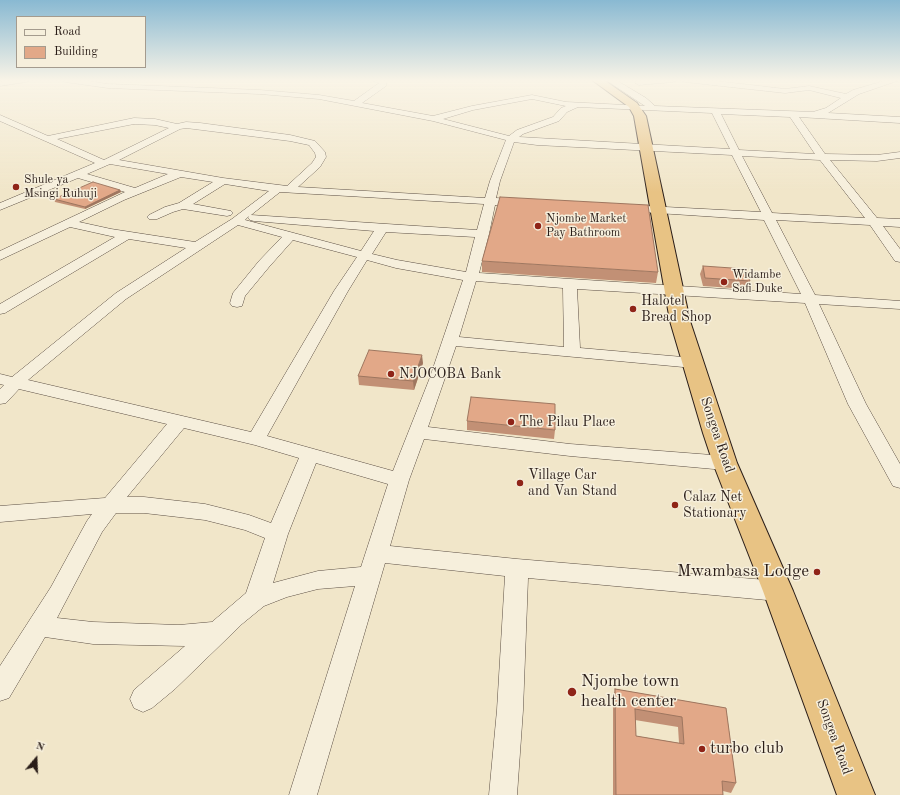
<!DOCTYPE html>
<style>
body{margin:0}
#map{position:relative;width:900px;height:795px;overflow:hidden;background:#f1e6c9;font-family:"Old Standard TT",serif}
canvas{display:block}
.legend{position:absolute;left:16px;top:16px;width:130px;height:52px;box-sizing:border-box;background:#f6efdc;border:1px solid #a49b8e;margin:0;padding:5px 7px;list-style:none;font-size:12px;color:#2a1d18}
.legend li{display:flex;align-items:center;gap:8px;height:20px}
.legend b{width:20px;border:1px solid #a49b8e}
.north{position:absolute;left:16px;top:739px;width:40px;height:40px;-webkit-text-stroke:3px #f6efdc;paint-order:stroke;rotate:19deg;font-size:11px;font-weight:700;line-height:16px;text-align:center;color:#2a1d18}
.north::after{content:'';display:block;margin:auto;width:14px;height:18px;background:#2a1d18;clip-path:polygon(50% 0,100% 100%,50% 72%,0 100%)}
</style>
<div id="map">
<canvas width="900" height="795"></canvas>
<ul class="legend">
<li><b style="height:5px;background:#f6efdc"></b>Road</li>
<li><b style="height:11px;background:#e2a888"></b>Building</li>
</ul>
<div class="north">N</div>
</div>
<script>
const g = document.querySelector('canvas').getContext('2d');
g.lineJoin = 'round';
const shape = rows => new Path2D(rows.map(r => 'M' + r).join(''));
function stroke(path, color, width, dash) { g.strokeStyle = color; g.lineWidth = width; g.lineCap = dash ? 'butt' : 'round'; g.setLineDash(dash || []); g.stroke(path); }
function paint(path, color) { g.fillStyle = color; g.fill(path, 'evenodd'); }
function label(font, color, halo, rows, align = 'center') {
  g.font = font + ' "Old Standard TT",serif'; g.lineWidth = 3; g.setLineDash([]); g.textBaseline = 'middle'; g.strokeStyle = halo; g.fillStyle = color; for (const [text, x, y, turn = 0] of rows) {
    g.save(); g.translate(x, y); g.rotate((+turn || 0) * Math.PI / 180); g.textAlign = isNaN(turn) ? turn : align; if (halo) g.strokeText(text, 0, 0); g.fillText(text, 0, 0); g.restore();
  }
}
const minor = shape([
 [9,80,30,80,26,82,0,86,0,82,9,80],
 [61,80,83,80,108,84,260,90,319,95,354,101,379,83,371,80,385,80,387,82,386,86,362,103,433,116,472,106,532,95,566,102,645,106,606,80,616,80,646,98,655,106,813,112,826,108,841,98,809,90,785,93,685,82,681,80,708,80,785,89,809,86,846,94,853,90,887,80,900,80,859,94,828,113,900,117,900,123,799,117,825,154,877,155,900,152,900,158,877,161,830,160,877,218,900,219,900,227,883,226,900,249,900,262,895,261,870,225,776,220,815,295,900,301,900,309,819,304,866,404,900,464,900,488,893,486,848,404,805,303,577,289,580,348,694,358,700,360,702,363,700,366,694,368,456,346,428,427,570,444,725,456,732,458,734,463,732,468,725,470,570,456,424,439,409,480,390,546,517,559,778,581,786,584,789,591,786,598,778,601,528,578,523,710,517,795,489,795,497,710,505,576,385,563,317,795,289,795,355,586,318,589,287,597,264,606,242,624,175,689,152,708,143,712,134,708,130,699,134,690,185,646,93,644,45,637,9,698,0,701,0,666,51,587,87,521,92,514,0,522,0,506,105,498,167,424,19,389,6,403,0,404,0,389,4,385,0,384,0,374,12,377,116,293,186,248,129,239,5,313,0,314,0,304,115,237,70,227,0,260,0,251,125,192,78,178,0,210,0,203,95,163,0,121,0,115,48,136,134,118,155,119,177,124,186,122,200,123,290,135,315,141,325,152,326,157,320,167,298,187,485,198,490,181,506,140,433,121,319,99,260,94,108,88,65,82,61,80],
 [532,99,566,106,561,108,553,117,517,130,509,136,443,119,473,110,532,99],
 [578,107,712,113,730,149,519,137,523,134,559,121,567,112,578,107],
 [721,114,790,117,815,154,739,150,721,114],
 [134,124,155,125,169,128,104,160,57,139,134,124],
 [186,128,290,141,309,145,315,153,316,157,312,163,287,186,223,178,119,160,180,129,186,128],
 [514,142,537,145,732,155,761,212,627,205,623,206,621,208,623,210,627,211,764,220,801,294,479,273,489,234,495,205,520,206,526,203,520,200,496,198,500,181,514,142],
 [742,156,820,160,865,218,772,213,742,156],
 [110,164,168,174,135,188,87,174,110,164],
 [181,177,213,182,179,203,165,207,149,215,147,217,149,219,157,219,173,212,183,209,227,216,231,215,233,213,231,211,193,204,225,184,269,191,232,219,195,242,111,229,79,222,124,200,181,177],
 [280,192,484,204,477,230,251,215,280,192],
 [249,216,248,218,250,220,254,221,374,231,361,251,245,220,249,216],
 [238,225,282,237,259,261,233,293,230,303,232,306,237,307,242,306,245,296,269,267,293,240,357,257,334,291,251,432,28,380,126,299,238,225],
 [386,232,475,237,466,272,397,260,372,254,386,232],
 [367,260,396,268,463,280,429,380,393,471,267,436,348,291,367,260],
 [476,281,563,288,564,347,459,337,476,281],
 [184,428,255,445,299,458,271,523,249,515,205,504,144,497,127,497,184,428],
 [316,463,388,484,361,567,318,571,273,583,288,534,316,463],
 [116,513,144,513,205,520,245,530,265,538,246,593,212,622,179,625,93,622,57,618,102,532,116,513],
 [644,80,677,80,673,82,639,85,635,83,636,81,644,80]
]);
const highway = shape([
 [592,80,604,80,637,103,646,116,690,321,727,433,737,463,793,591,875,795,837,795,763,591,713,463,703,433,670,321,634,116,629,107,592,80]
]);
const wall = shape([
 [120,190,121,192,85,209,55,202,54,199],
 [482,261,658,272,656,283,482,272],
 [703,266,750,281,747,289,703,286,700,274],
 [423,363,414,390,359,385,358,376],
 [467,421,555,430,554,439,467,430],
 [615,689,726,708,736,783,731,793,723,791,723,795,613,795,613,699],
 [635,720,678,727,679,743,636,736]
]);
const shadedWall = shape([
 [120,190,121,192,85,209,85,207],
 [422,355,423,363,414,390,413,381]
]);
const building = shape([
 [93,182,120,190,85,207,54,199,93,182],
 [500,197,648,205,658,272,482,261,500,197],
 [703,266,746,269,750,281,705,278,703,266],
 [369,350,422,355,413,381,358,376,369,350],
 [471,397,555,404,555,430,467,421,471,397],
 [615,689,726,708,736,783,722,781,723,795,616,795,615,689],
 [635,709,682,717,684,744,636,736,635,709]
]);
const markers = [
 [16,187,4,"#8f2418"],
 [538,226,4,"#8f2418"],
 [724,282,4,"#8f2418"],
 [633,309,4,"#8f2418"],
 [391,374,4,"#8f2418"],
 [511,422,4,"#8f2418"],
 [520,483,4,"#8f2418"],
 [675,505,4,"#8f2418"],
 [817,572,4,"#8f2418"],
 [572,692,5,"#8f2418"],
 [702,749,4,"#8f2418"]
];
const farPoinames = [
 ["Shule ya",24,180],
 ["Msingi Ruhuji",24,194],
 ["Njombe Market",546,219],
 ["Pay Bathroom",546,233],
 ["Widambe",732,275],
 ["Safi Duke",732,289]
];
const poiNames = [
 ["Halotel",641,301],
 ["Bread Shop",641,317],
 ["NJOCOBA Bank",399,374],
 ["The Pilau Place",519,422],
 ["Village Car",528,475],
 ["and Van Stand",528,491],
 ["Calaz Net",683,497],
 ["Stationary",683,513]
];
const streetNames = [
 ["Songea Road",717,435,71],
 ["Songea Road",834,737,70]
];
const nearPoinames = [
 ["Mwambasa Lodge",809,572,"right"],
 ["Njombe town",581,682],
 ["health center",581,702],
 ["turbo club",710,749]
];
stroke(minor, '#5c4f44', 1);
stroke(highway, '#2a1d18', 2);
paint(minor, '#f6efdc');
paint(highway, '#e8c384');
paint(wall, '#c29075');
paint(shadedWall, '#9e765f');
paint(building, '#e2a888');
stroke(building, '#9e765f', 1);
const sky = g.createLinearGradient(0, 0, 0, 192);
sky.addColorStop(0, '#89b9d2');
sky.addColorStop(0.42, '#f9f4e7');
sky.addColorStop(1, '#f9f4e700');
g.fillStyle = sky;
g.fillRect(0, 0, 900, 192);
for (const [x, y, r, color] of markers) { const dot = new Path2D(); dot.arc(x, y, r, 0, 2 * Math.PI); g.fillStyle = color; g.fill(dot); stroke(dot, '#f6efdc', 1.5); }
label('12px', '#2a1d18', '#f6efdc', farPoinames, 'left');
label('14px', '#2a1d18', '#f6efdc', poiNames, 'left');
label('14px', '#2a1d18', '#f6efdc', streetNames);
label('17px', '#2a1d18', '#f6efdc', nearPoinames, 'left');
</script>
